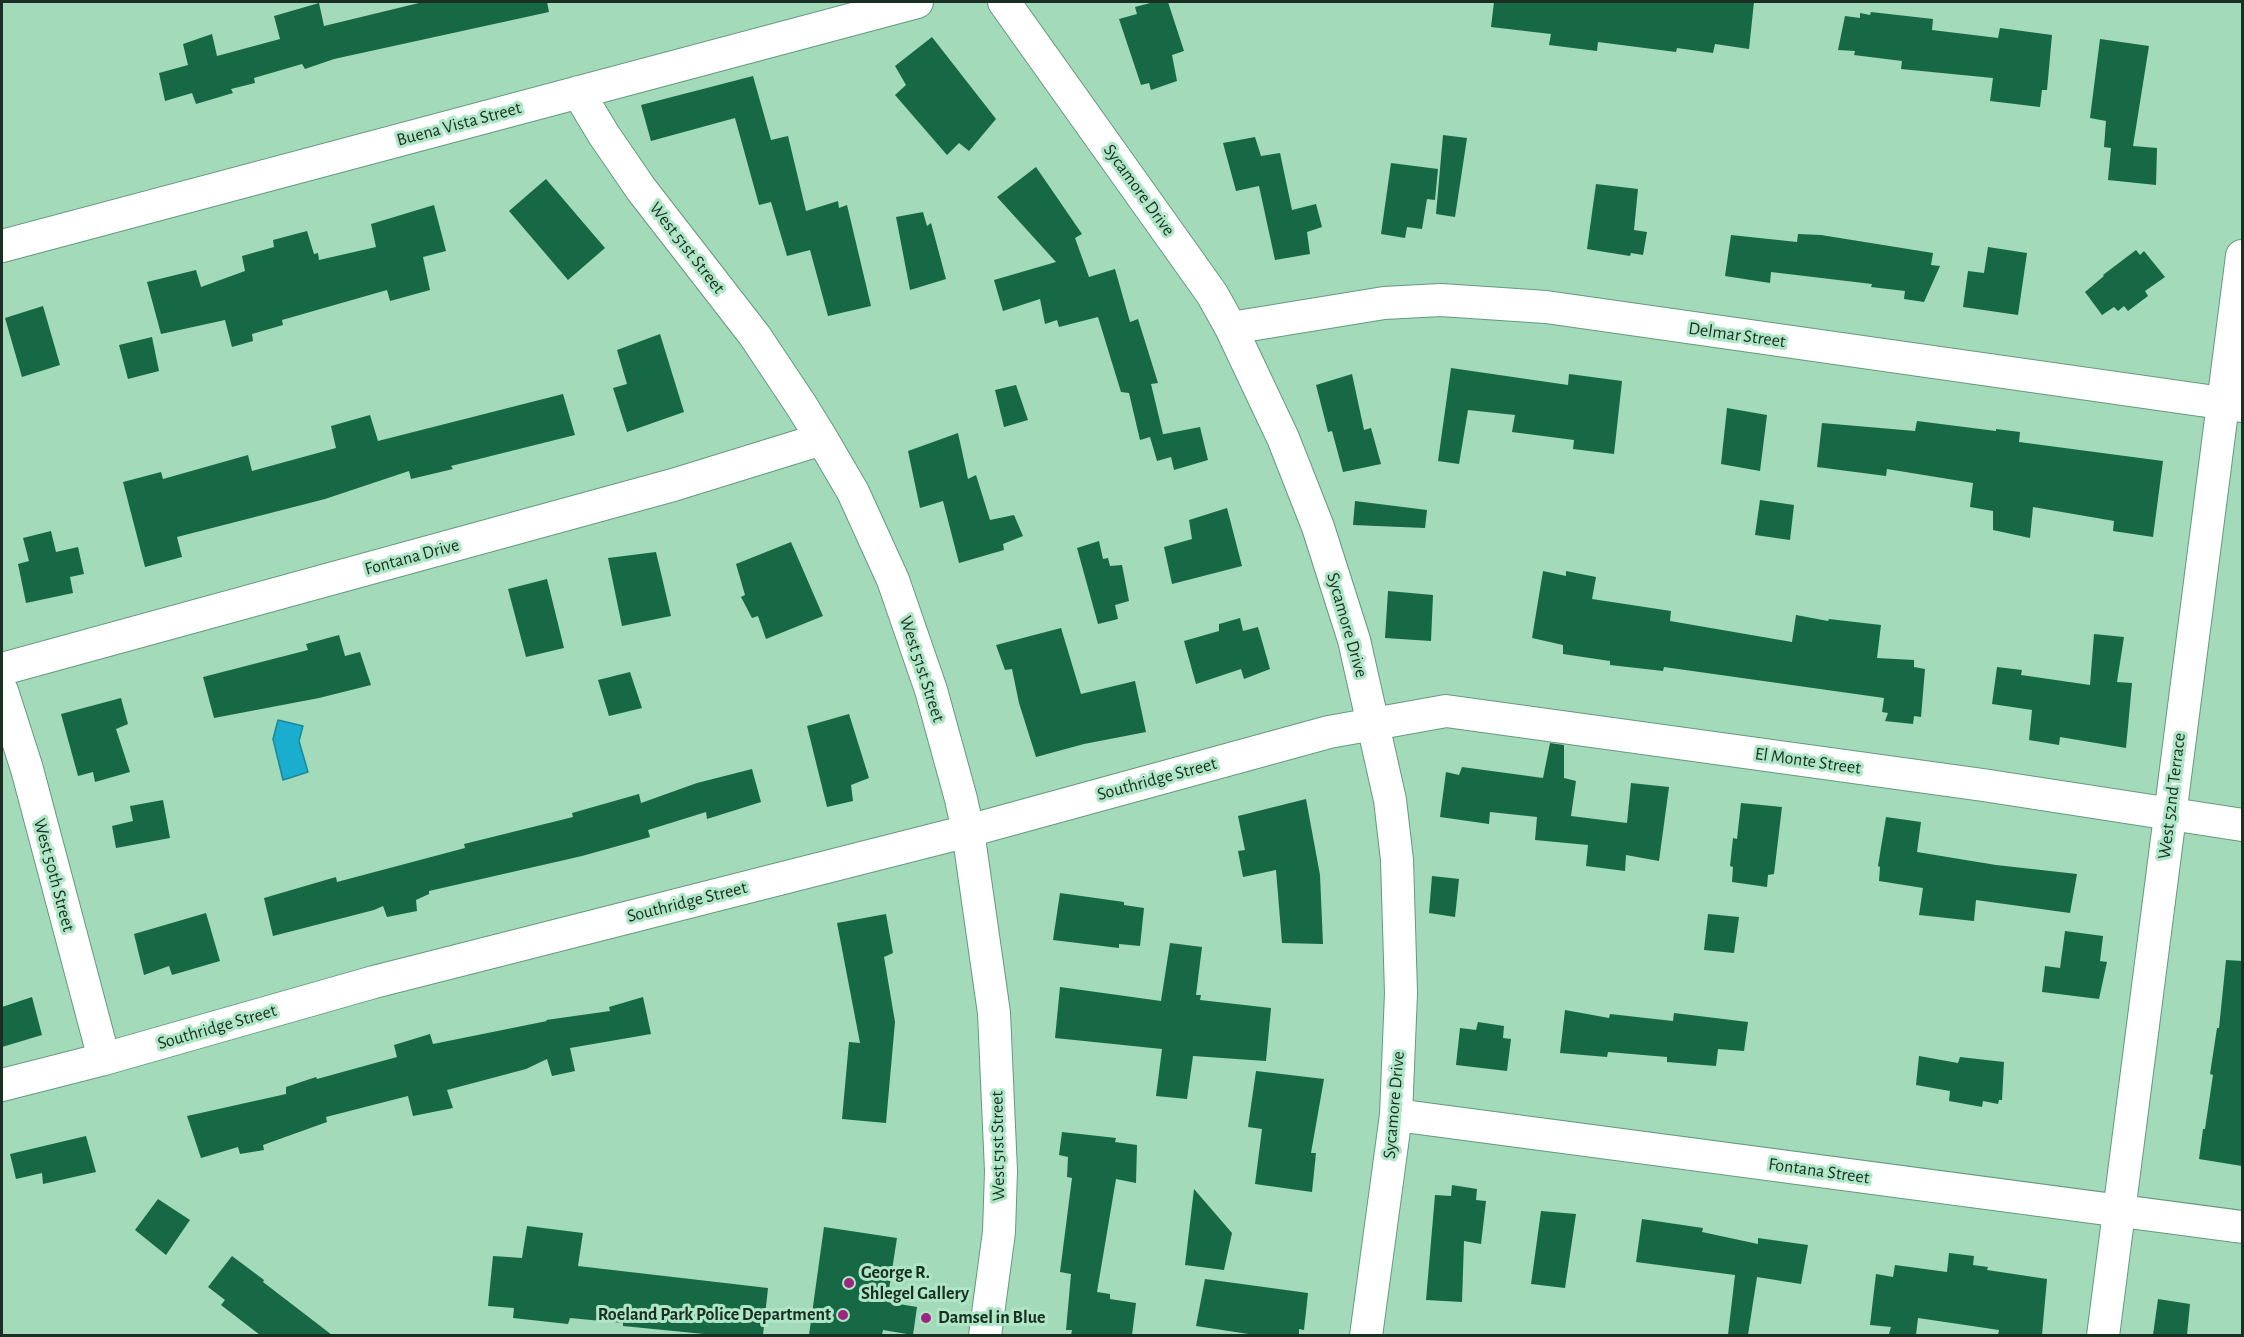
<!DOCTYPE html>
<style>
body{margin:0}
#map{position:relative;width:2244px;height:1337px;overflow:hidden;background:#a2daba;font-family:"Alegreya Sans",sans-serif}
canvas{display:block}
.frame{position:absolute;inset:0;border:3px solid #192f23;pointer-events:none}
</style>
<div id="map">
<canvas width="2244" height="1337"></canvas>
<div class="frame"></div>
</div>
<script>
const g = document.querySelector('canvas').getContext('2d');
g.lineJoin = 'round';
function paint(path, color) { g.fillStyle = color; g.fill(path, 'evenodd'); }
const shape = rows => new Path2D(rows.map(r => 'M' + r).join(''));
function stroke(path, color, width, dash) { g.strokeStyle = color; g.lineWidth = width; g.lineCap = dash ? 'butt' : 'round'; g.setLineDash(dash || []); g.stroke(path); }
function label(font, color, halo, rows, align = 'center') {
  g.font = font + ' "Alegreya Sans",sans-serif'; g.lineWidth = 6; g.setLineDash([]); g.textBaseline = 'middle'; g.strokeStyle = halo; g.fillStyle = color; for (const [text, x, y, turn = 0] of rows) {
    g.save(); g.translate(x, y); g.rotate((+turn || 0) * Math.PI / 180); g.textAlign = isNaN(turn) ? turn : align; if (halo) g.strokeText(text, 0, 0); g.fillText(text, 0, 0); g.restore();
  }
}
const water = shape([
 [278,720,303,726,299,741,308,772,283,780,273,739,278,720]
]);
const building = shape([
 [423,2,547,2,549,12,334,59,305,69,302,64,254,78,255,83,231,89,233,93,196,104,192,93,165,101,159,73,188,65,183,44,212,34,217,56,280,39,274,16,319,3,324,26],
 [1154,2,1168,2,1184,51,1172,55,1177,81,1151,90,1149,83,1141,85,1119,19,1137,14,1135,7],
 [1494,2,1754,2,1749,49,1715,44,1713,53,1677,48,1676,52,1598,42,1597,51,1549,45,1551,34,1491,27],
 [1871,12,1933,19,1932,30,1998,38,2000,28,2052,35,2047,90,2042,90,2040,107,1990,101,1993,78,1901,69,1902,61,1854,55,1855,51,1838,50,1845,16,1860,18,1860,13,1870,15],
 [932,37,996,119,969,151,959,143,947,155,895,95,906,85,895,66],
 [2100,39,2149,46,2133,146,2157,148,2156,185,2108,180,2111,148,2104,147,2106,121,2090,118],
 [753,76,771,140,788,136,806,211,838,201,839,208,847,205,871,306,828,316,810,250,787,256,771,202,759,205,735,118,651,141,641,105],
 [1443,135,1467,138,1455,217,1436,214],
 [1255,137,1261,156,1280,153,1292,210,1316,204,1322,227,1307,232,1310,254,1275,260,1259,186,1236,191,1223,143],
 [1391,163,1438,169,1435,200,1427,199,1422,229,1407,227,1405,238,1381,234],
 [1036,167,1082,234,1075,238,1089,277,1115,269,1130,322,1138,319,1158,383,1151,384,1163,434,1159,435,1200,427,1208,460,1174,470,1171,457,1157,461,1150,437,1140,440,1129,393,1121,392,1098,317,1059,327,1057,320,1045,324,1040,299,1003,311,994,280,1056,262,997,197],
 [546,179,605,248,568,280,509,211],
 [1596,184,1638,189,1634,230,1647,232,1643,255,1631,253,1630,256,1587,249],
 [434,205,446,251,423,257,430,290,390,301,387,290,282,320,283,325,252,334,253,341,232,347,225,320,161,334,147,282,196,270,201,287,245,271,242,256,274,247,273,240,307,231,314,254,318,253,319,260,376,247,371,224],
 [923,212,927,226,931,223,946,279,910,290,896,217],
 [1798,234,1821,235,1933,253,1931,265,1940,266,1924,302,1904,299,1905,291,1871,287,1872,284,1771,272,1770,283,1725,276,1731,235,1797,242],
 [1988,247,2027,253,2018,315,1963,307,1968,271,1984,273],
 [2136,250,2140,255,2144,251,2165,277,2145,291,2148,296,2128,311,2124,306,2118,311,2114,307,2102,315,2085,292,2104,276,2103,275],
 [43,306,60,365,22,377,5,318],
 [660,334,684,412,627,432,613,388,627,384,617,350],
 [152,337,159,371,128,379,119,345],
 [1451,368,1568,385,1569,374,1622,381,1614,454,1573,449,1574,440,1512,432,1515,415,1468,410,1459,464,1438,461],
 [1352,374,1364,430,1371,428,1381,464,1343,472,1332,431,1328,432,1316,385],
 [1016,385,1028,420,1004,427,995,390],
 [563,394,575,435,451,466,453,469,411,479,409,471,325,499,177,537,182,557,145,567,123,482,161,472,163,479,248,455,252,471,336,448,331,426,370,415,378,441],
 [1727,408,1767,415,1760,471,1721,464],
 [1917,421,1996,431,1996,429,2020,432,2019,442,2163,461,2153,537,2113,531,2114,521,2033,507,2030,538,1993,530,1993,511,1970,507,1973,483,1887,469,1886,476,1817,467,1822,423,1915,431],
 [958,433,968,479,976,475,990,520,1014,515,1023,536,1003,544,1004,550,959,563,943,501,920,508,908,451],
 [1760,500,1794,505,1790,540,1755,535],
 [1355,501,1427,510,1425,528,1353,525],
 [1227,508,1242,566,1172,584,1164,547,1192,539,1189,520],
 [51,531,56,552,78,547,84,574,70,577,73,593,26,603,18,564,29,561,23,538],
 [1099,541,1103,559,1108,558,1110,566,1122,565,1129,601,1115,605,1118,619,1098,624,1077,548],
 [791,542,823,616,766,639,758,616,752,618,741,597,745,595,736,564],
 [656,552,671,616,622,626,608,558],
 [1543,571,1566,576,1566,571,1596,577,1592,599,1671,611,1670,621,1792,642,1796,615,1828,621,1829,619,1881,625,1877,658,1914,660,1914,667,1925,669,1921,717,1914,716,1913,724,1885,721,1888,713,1882,712,1884,698,1664,667,1663,671,1610,665,1610,661,1563,654,1563,645,1532,638],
 [547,579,564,648,526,657,508,589],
 [1388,591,1433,595,1431,641,1385,638],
 [1240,618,1243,631,1258,627,1270,669,1244,679,1241,669,1196,684,1184,641,1219,631,1219,624],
 [1061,628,1081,694,1135,681,1146,732,1084,744,1036,757,1019,703,1012,669,1005,670,996,645],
 [2094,634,2124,637,2117,682,2132,683,2126,748,2060,737,2059,745,2029,740,2032,710,1992,704,1997,667,2022,670,2021,675,2090,685],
 [339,635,345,656,360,652,371,685,319,698,214,718,203,677,308,650,306,644],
 [630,672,642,708,609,716,598,680],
 [121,698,128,724,116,729,130,772,95,782,93,772,78,776,61,714],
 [849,714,869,778,851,785,853,801,827,807,807,726],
 [1550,743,1564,745,1564,778,1576,781,1571,816,1627,823,1631,783,1669,787,1659,861,1626,855,1625,871,1586,866,1588,845,1535,840,1537,817,1490,812,1489,824,1440,817,1446,772,1459,775,1462,767,1543,778],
 [752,769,761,802,707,819,706,812,648,830,650,837,582,856,429,891,429,894,416,900,417,911,387,917,383,906,374,910,273,936,264,898,336,877,337,882,465,848,464,844,573,817,572,813,639,794,641,803,697,783],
 [1306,799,1320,875,1323,944,1282,943,1276,870,1243,877,1238,851,1245,850,1238,816],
 [163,800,170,838,116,848,112,826,133,821,130,806],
 [1741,803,1782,807,1774,874,1768,875,1767,887,1732,882,1733,867,1730,866,1733,838,1737,839],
 [1886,817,1921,822,1917,852,1996,865,2077,874,2070,913,1976,900,1974,921,1919,915,1923,888,1879,881,1880,867,1878,866],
 [1432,876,1459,879,1455,917,1429,913],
 [1060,893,1124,902,1124,905,1144,908,1140,946,1119,944,1119,948,1053,940],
 [206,913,220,961,172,975,169,966,144,975,134,934],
 [886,914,893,953,884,957,895,1022,886,1123,842,1119,849,1042,860,1043,837,923],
 [1708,914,1739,917,1734,953,1704,950],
 [2065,931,2103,936,2100,961,2107,962,2099,999,2042,992,2045,966,2060,968],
 [1170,943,1202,947,1196,995,1201,995,1200,1000,1271,1008,1266,1061,1193,1056,1187,1099,1156,1096,1162,1049,1055,1038,1060,987,1161,1001],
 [2226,960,2242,961,2242,1166,2199,1159,2203,1129,2205,1129,2213,1075,2210,1074,2217,1028,2219,1028],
 [32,997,42,1035,2,1047,2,1007],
 [643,997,651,1034,570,1048,575,1071,552,1076,547,1059,526,1069,447,1090,453,1108,413,1116,408,1096,326,1117,327,1122,263,1145,264,1150,240,1154,238,1147,201,1158,187,1116,286,1094,286,1087,316,1077,317,1079,397,1057,394,1045,430,1034,433,1044,547,1021,546,1020,610,1011,609,1007],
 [1565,1010,1609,1018,1610,1014,1673,1021,1674,1013,1748,1022,1744,1051,1718,1049,1716,1066,1667,1062,1667,1057,1608,1052,1607,1057,1560,1053],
 [1478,1022,1504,1026,1503,1038,1511,1039,1507,1071,1456,1065,1460,1028,1476,1030],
 [1919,1056,1958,1063,1960,1057,2004,1062,2002,1100,1999,1100,1998,1104,1983,1101,1982,1107,1949,1101,1950,1091,1916,1085],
 [1256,1071,1324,1079,1311,1153,1316,1153,1312,1192,1255,1184,1262,1129,1248,1127],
 [1062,1132,1116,1138,1115,1142,1137,1145,1136,1183,1116,1179,1097,1292,1110,1294,1110,1299,1136,1303,1132,1335,1071,1335,1072,1330,1066,1330,1071,1274,1060,1272,1072,1178,1067,1177,1068,1157,1059,1155],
 [86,1136,96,1172,43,1184,42,1173,16,1179,10,1154],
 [1452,1185,1477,1189,1476,1200,1486,1201,1481,1244,1464,1241,1462,1302,1426,1300,1435,1195,1451,1196],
 [1194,1189,1232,1233,1224,1270,1185,1265],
 [158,1199,190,1220,166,1255,135,1230],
 [1541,1211,1576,1214,1565,1288,1531,1284],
 [1642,1219,1703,1228,1702,1232,1758,1244,1758,1238,1808,1245,1801,1284,1757,1277,1748,1335,1728,1335,1735,1275,1636,1262],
 [527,1226,583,1233,578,1266,768,1288,763,1335,714,1335,623,1326,623,1323,570,1318,568,1324,513,1318,514,1308,488,1306,493,1256,522,1258],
 [824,1227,897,1238,887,1302,917,1307,913,1335,883,1330,882,1335,809,1335],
 [1949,1253,1974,1256,1973,1265,1988,1267,1987,1270,2047,1279,2042,1335,1998,1335,1999,1330,1918,1318,1916,1335,1889,1334,1891,1327,1870,1325,1876,1274,1893,1277,1895,1265,1947,1272],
 [232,1256,264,1280,263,1282,332,1335,260,1335,221,1305,225,1300,208,1287],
 [1205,1279,1308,1293,1304,1330,1299,1329,1299,1335,1255,1335,1196,1326],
 [2158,1299,2190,1304,2187,1335,2153,1335]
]);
const minor = shape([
 [1004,2,1212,294,1231,328,1283,438,1318,527,1354,640,1390,800,1397,860,1401,993,1396,1115,1366,1336],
 [578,92,604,135,641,189,755,336,801,405,822,439,853,492,893,580,931,690,961,799,968,831,994,1013,1001,1171,999,1232,985,1336],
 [2,246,917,2],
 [1231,328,1384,303,1441,300,1546,307,2242,406],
 [2,669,673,485,822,439],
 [2,691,27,769,104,1059],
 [2,1085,104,1059,374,982,968,831,1329,732,1446,711,1983,785,2242,825],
 [1396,1115,2242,1227],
 [2103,1336,2242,256]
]);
const markers = [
 [849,1283,6,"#9b2580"],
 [843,1315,6,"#9b2580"],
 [926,1318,6,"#9b2580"]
];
const streetNames = [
 ["Buena Vista Street",459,124,-15],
 ["Sycamore Drive",1139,190,54],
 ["West 51st Street",687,248,52],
 ["Delmar Street",1737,335,8],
 ["Fontana Drive",412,557,-15],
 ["Sycamore Drive",1347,625,74],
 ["West 51st Street",922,669,72],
 ["El Monte Street",1808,761,8],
 ["Southridge Street",1157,779,-15],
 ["West 52nd Terrace",2172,796,-83],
 ["West 50th Street",54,875,75],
 ["Southridge Street",687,902,-14],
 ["Southridge Street",217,1027,-16],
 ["Sycamore Drive",1394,1105,-85],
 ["West 51st Street",998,1146,-91],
 ["Fontana Street",1819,1171,8]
];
const poiNames = [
 ["George R.",861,1273],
 ["Shlegel Gallery",861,1294],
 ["Roeland Park Police Department",831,1315,"right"],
 ["Damsel in Blue",938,1318]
];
paint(water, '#1badce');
stroke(water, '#1a879b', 1.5);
paint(building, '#176844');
stroke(minor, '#649a7c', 34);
stroke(minor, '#fff', 32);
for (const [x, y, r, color] of markers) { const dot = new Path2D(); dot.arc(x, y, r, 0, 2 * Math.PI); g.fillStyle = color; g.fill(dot); stroke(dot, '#afe7c6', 2); }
label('18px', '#192f23', '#afe7c6', streetNames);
label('bold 18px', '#192f23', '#afe7c6', poiNames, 'left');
</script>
